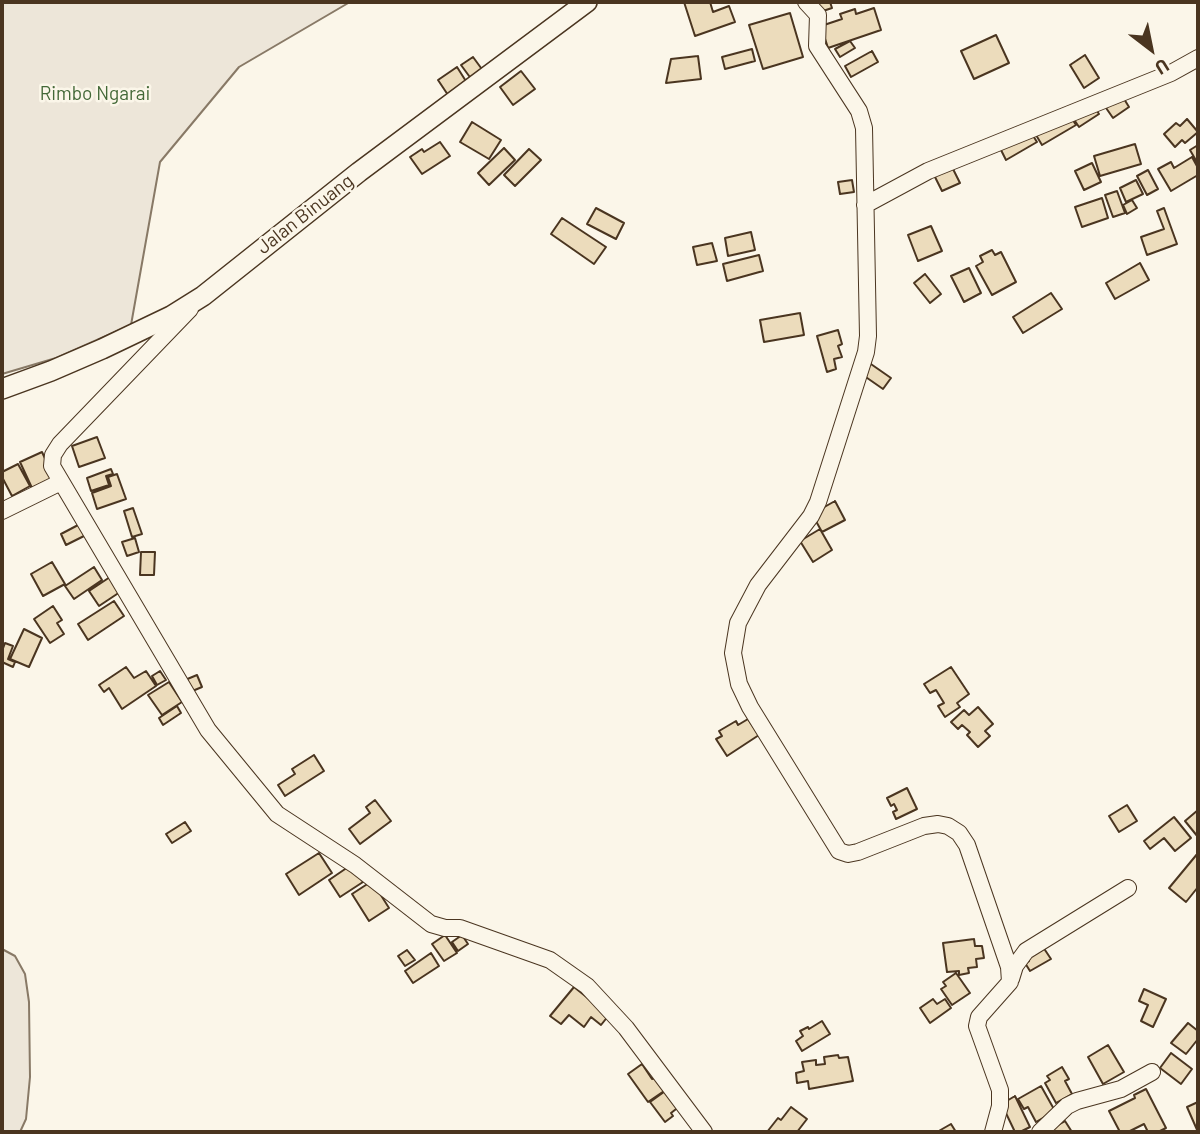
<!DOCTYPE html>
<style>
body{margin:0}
#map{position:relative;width:1200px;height:1134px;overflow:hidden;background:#fbf6e9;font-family:Barlow,sans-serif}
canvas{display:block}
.frame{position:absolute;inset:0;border:4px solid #4a3520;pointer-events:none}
.north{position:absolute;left:1116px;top:14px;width:70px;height:70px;-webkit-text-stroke:5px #fbf6e9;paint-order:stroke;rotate:148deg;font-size:19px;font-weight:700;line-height:28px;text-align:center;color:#4a3520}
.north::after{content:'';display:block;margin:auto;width:24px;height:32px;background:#4a3520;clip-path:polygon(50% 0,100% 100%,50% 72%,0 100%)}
</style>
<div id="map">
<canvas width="1200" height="1134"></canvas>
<div class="frame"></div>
<div class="north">U</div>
</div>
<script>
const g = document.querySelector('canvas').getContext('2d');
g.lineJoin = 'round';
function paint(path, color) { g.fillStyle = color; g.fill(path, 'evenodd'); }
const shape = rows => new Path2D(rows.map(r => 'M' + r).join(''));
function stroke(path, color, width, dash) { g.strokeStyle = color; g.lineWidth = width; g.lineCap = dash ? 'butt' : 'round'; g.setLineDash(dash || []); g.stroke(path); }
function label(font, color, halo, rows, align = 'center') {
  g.font = font + ' Barlow,sans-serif'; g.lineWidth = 5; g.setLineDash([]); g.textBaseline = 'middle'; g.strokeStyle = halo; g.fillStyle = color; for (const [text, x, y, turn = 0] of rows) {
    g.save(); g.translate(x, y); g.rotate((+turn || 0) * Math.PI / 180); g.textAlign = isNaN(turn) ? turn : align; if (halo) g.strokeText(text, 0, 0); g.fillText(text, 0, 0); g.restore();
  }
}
const green = shape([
 [2,2,350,2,239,67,160,162,131,325,56,358,2,374,2,2],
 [2,949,15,956,25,974,29,1002,30,1077,26,1119,20,1132,2,1132,2,949]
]);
const building = shape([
 [684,2,710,2,713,12,729,6,735,22,695,36,684,2],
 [816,2,830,2,832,8,820,12,816,2],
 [874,8,881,30,828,48,821,26,842,19,840,14,855,9,856,14,874,8],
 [790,13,803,57,763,69,749,25,790,13],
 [996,35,1009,63,974,79,961,51,996,35],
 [850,41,855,48,840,57,835,49,850,41],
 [752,49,755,61,725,69,722,57,752,49],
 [872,51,878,62,851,77,845,66,872,51],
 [1085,55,1099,78,1084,88,1070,65,1085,55],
 [698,56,701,79,666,83,671,59,698,56],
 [473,57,484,72,472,80,461,65,473,57],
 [457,67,469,86,450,98,438,80,457,67],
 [521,71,535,89,513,105,500,87,521,71],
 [1121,94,1129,107,1113,118,1104,105,1121,94],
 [1093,105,1099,114,1079,127,1073,118,1093,105],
 [1069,114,1076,125,1042,145,1036,135,1069,114],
 [1187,119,1198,132,1185,143,1182,140,1175,147,1164,134,1176,123,1180,126,1187,119],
 [472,122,501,140,489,159,460,142,472,122],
 [1030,131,1037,142,1006,160,1000,148,1030,131],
 [440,142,450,156,422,174,410,157,422,149,424,152,440,142],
 [1135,144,1141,164,1100,176,1094,156,1135,144],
 [1198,145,1198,164,1190,150,1198,145],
 [504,148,515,160,489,185,478,173,504,148],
 [529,149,541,160,515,186,504,175,529,149],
 [1192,157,1198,168,1198,175,1171,191,1158,169,1171,162,1174,168,1192,157],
 [950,163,960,183,942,191,932,171,950,163],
 [1092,163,1101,182,1084,190,1075,171,1092,163],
 [1148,170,1158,189,1147,195,1137,176,1148,170],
 [852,180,854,192,840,194,838,182,852,180],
 [1136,180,1143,194,1126,202,1120,188,1136,180],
 [1117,191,1125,213,1113,217,1105,195,1117,191],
 [1102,198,1108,218,1082,227,1075,207,1102,198],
 [1132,200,1137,208,1127,214,1123,205,1132,200],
 [596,208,624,223,616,239,587,224,596,208],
 [1164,208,1177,244,1147,255,1141,237,1164,229,1157,211,1164,208],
 [562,218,606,247,594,264,551,234,562,218],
 [931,226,942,251,918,261,908,235,931,226],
 [751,232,755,250,728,256,725,238,751,232],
 [712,243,717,261,697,265,693,247,712,243],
 [992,250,995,255,1001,252,1016,282,992,295,976,266,983,262,980,256,992,250],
 [759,255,763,271,727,281,723,264,759,255],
 [1140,263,1149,280,1115,299,1106,283,1140,263],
 [969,268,981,293,964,302,951,276,969,268],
 [925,274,941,294,930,303,914,283,925,274],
 [1051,293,1062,309,1023,333,1013,317,1051,293],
 [800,313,804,335,764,342,760,320,800,313],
 [838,330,842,344,838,346,842,357,834,359,836,369,827,372,817,336,838,330],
 [868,362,891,378,883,389,860,373,868,362],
 [97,437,105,458,79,467,72,446,97,437],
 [42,452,54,478,32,488,20,462,42,452],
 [18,464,30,486,12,496,2,477,2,472,18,464],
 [111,469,113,474,106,476,109,485,91,491,87,478,111,469],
 [117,474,126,499,97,509,92,493,111,486,108,477,117,474],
 [835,501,845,520,822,532,812,514,835,501],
 [133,508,142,534,132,537,124,511,133,508],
 [80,524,86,535,66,545,61,534,80,524],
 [820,529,832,550,813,562,800,541,820,529],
 [135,538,139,552,127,556,122,542,135,538],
 [141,552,155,552,154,575,140,575,141,552],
 [52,562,65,584,43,596,31,574,52,562],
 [94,567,102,580,74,599,65,586,94,567],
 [110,577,120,592,99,606,89,591,110,577],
 [114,601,124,616,88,640,78,624,114,601],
 [53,606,62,620,57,623,64,634,50,643,34,619,53,606],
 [24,629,42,638,29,667,10,659,24,629],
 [5,643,13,646,8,659,15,662,13,667,2,662,2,651,5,643],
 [126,667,134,678,146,671,156,686,122,709,109,688,104,692,99,685,126,667],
 [951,667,969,694,957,703,960,707,945,717,938,706,944,703,936,690,930,693,924,684,951,667],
 [160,671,166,680,157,685,152,676,160,671],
 [197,675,202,687,190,692,185,680,197,675],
 [169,682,182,702,162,715,148,695,169,682],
 [177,706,181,713,163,725,159,718,177,706],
 [978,707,993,724,985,731,990,736,978,747,967,735,970,732,962,725,958,729,951,722,964,710,969,715,978,707],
 [748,719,759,735,727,756,716,739,722,736,719,731,736,721,738,725,748,719],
 [314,755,324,771,285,796,278,785,295,774,292,769,314,755],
 [907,788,917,809,896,819,893,812,897,810,894,804,891,806,887,798,907,788],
 [375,800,391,821,360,844,349,829,370,813,366,807,375,800],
 [1127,805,1137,821,1119,832,1109,816,1127,805],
 [1198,810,1198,837,1185,821,1198,810],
 [1174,817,1191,838,1175,851,1164,838,1150,849,1144,841,1174,817],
 [185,822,191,831,172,843,166,834,185,822],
 [319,853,332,873,299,895,286,874,319,853],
 [1198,853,1198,887,1186,902,1169,888,1198,853],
 [351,865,363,882,340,897,329,880,351,865],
 [372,881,389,908,369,921,352,894,372,881],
 [445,935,457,953,444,961,432,944,445,935],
 [462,935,468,944,458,951,452,942,462,935],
 [974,939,975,946,982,946,984,958,976,959,977,967,968,968,969,973,959,975,959,971,947,972,943,943,974,939],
 [1043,947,1051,959,1030,971,1025,963,1029,961,1027,957,1043,947],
 [407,950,415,960,405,966,398,956,407,950],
 [431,953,439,966,413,983,405,971,431,953],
 [956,973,970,993,952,1005,941,989,946,986,943,982,956,973],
 [574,987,609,1015,601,1025,591,1017,584,1027,569,1015,561,1024,550,1016,574,987],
 [1144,989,1166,999,1153,1027,1141,1021,1148,1005,1139,1001,1144,989],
 [933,999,937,1004,945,999,951,1008,930,1023,920,1008,933,999],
 [822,1021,830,1034,802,1051,796,1041,803,1036,800,1031,808,1027,809,1029,822,1021],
 [1188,1023,1198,1031,1198,1039,1186,1054,1171,1043,1188,1023],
 [1108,1045,1124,1072,1103,1084,1088,1057,1108,1045],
 [1171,1053,1192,1069,1181,1084,1160,1068,1171,1053],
 [838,1055,839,1058,848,1057,853,1081,809,1089,808,1081,797,1083,796,1073,804,1071,802,1062,816,1060,816,1065,825,1064,824,1057,838,1055],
 [642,1064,652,1079,655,1078,667,1089,648,1102,628,1074,642,1064],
 [1062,1067,1069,1079,1065,1081,1072,1094,1056,1103,1045,1083,1050,1080,1047,1076,1062,1067],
 [1041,1086,1055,1111,1036,1122,1028,1107,1024,1109,1018,1099,1041,1086],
 [668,1089,680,1106,671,1113,673,1116,665,1122,650,1102,668,1089],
 [1146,1089,1166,1128,1158,1132,1148,1132,1144,1124,1128,1132,1120,1132,1109,1111,1135,1098,1134,1095,1146,1089],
 [1015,1096,1030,1127,1020,1132,1015,1132,1003,1107,1005,1102,1015,1096],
 [1198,1102,1198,1132,1187,1107,1198,1102],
 [791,1107,807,1119,797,1132,767,1132,778,1118,781,1120,791,1107],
 [1065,1121,1072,1132,1049,1132,1048,1130,1065,1121],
 [951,1124,956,1132,937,1132,951,1124]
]);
const minor = shape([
 [806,2,818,15,817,46,859,111,864,128,868,336,866,352,818,502,811,516,758,585,738,623,733,653,739,684,750,707,839,851,848,854,858,852,924,826,938,824,948,826,959,833,967,845,1009,967,1010,982,979,1017,977,1026,1000,1090,1000,1106,993,1132],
 [865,205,928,171,1171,73,1198,58],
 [190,309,60,444,53,455,52,466,208,730,277,814,355,865,431,924,445,928,460,928,550,960,587,986,626,1028,704,1132],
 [2,511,61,482],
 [1011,979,1015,966,1026,951,1128,888],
 [1040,1132,1067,1106,1077,1101,1121,1089,1152,1072]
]);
const major = shape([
 [2,389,51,371,102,349,171,316,203,296,359,172,587,2]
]);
const parkNames = [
 ["Rimbo Ngarai",95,94]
];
const streetNames = [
 ["Jalan Binuang",305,214,-38]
];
paint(green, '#ede6d9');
stroke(green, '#887966', 2);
paint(building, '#ecdcbc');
stroke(building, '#4a3520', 2);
stroke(minor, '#4a3520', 18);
stroke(major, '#4a3520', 22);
stroke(minor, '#fbf6e9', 16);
stroke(major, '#fbf6e9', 19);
label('19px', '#436837', '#fbf6e9', parkNames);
label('19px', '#4a3520', '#fbf6e9', streetNames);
</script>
